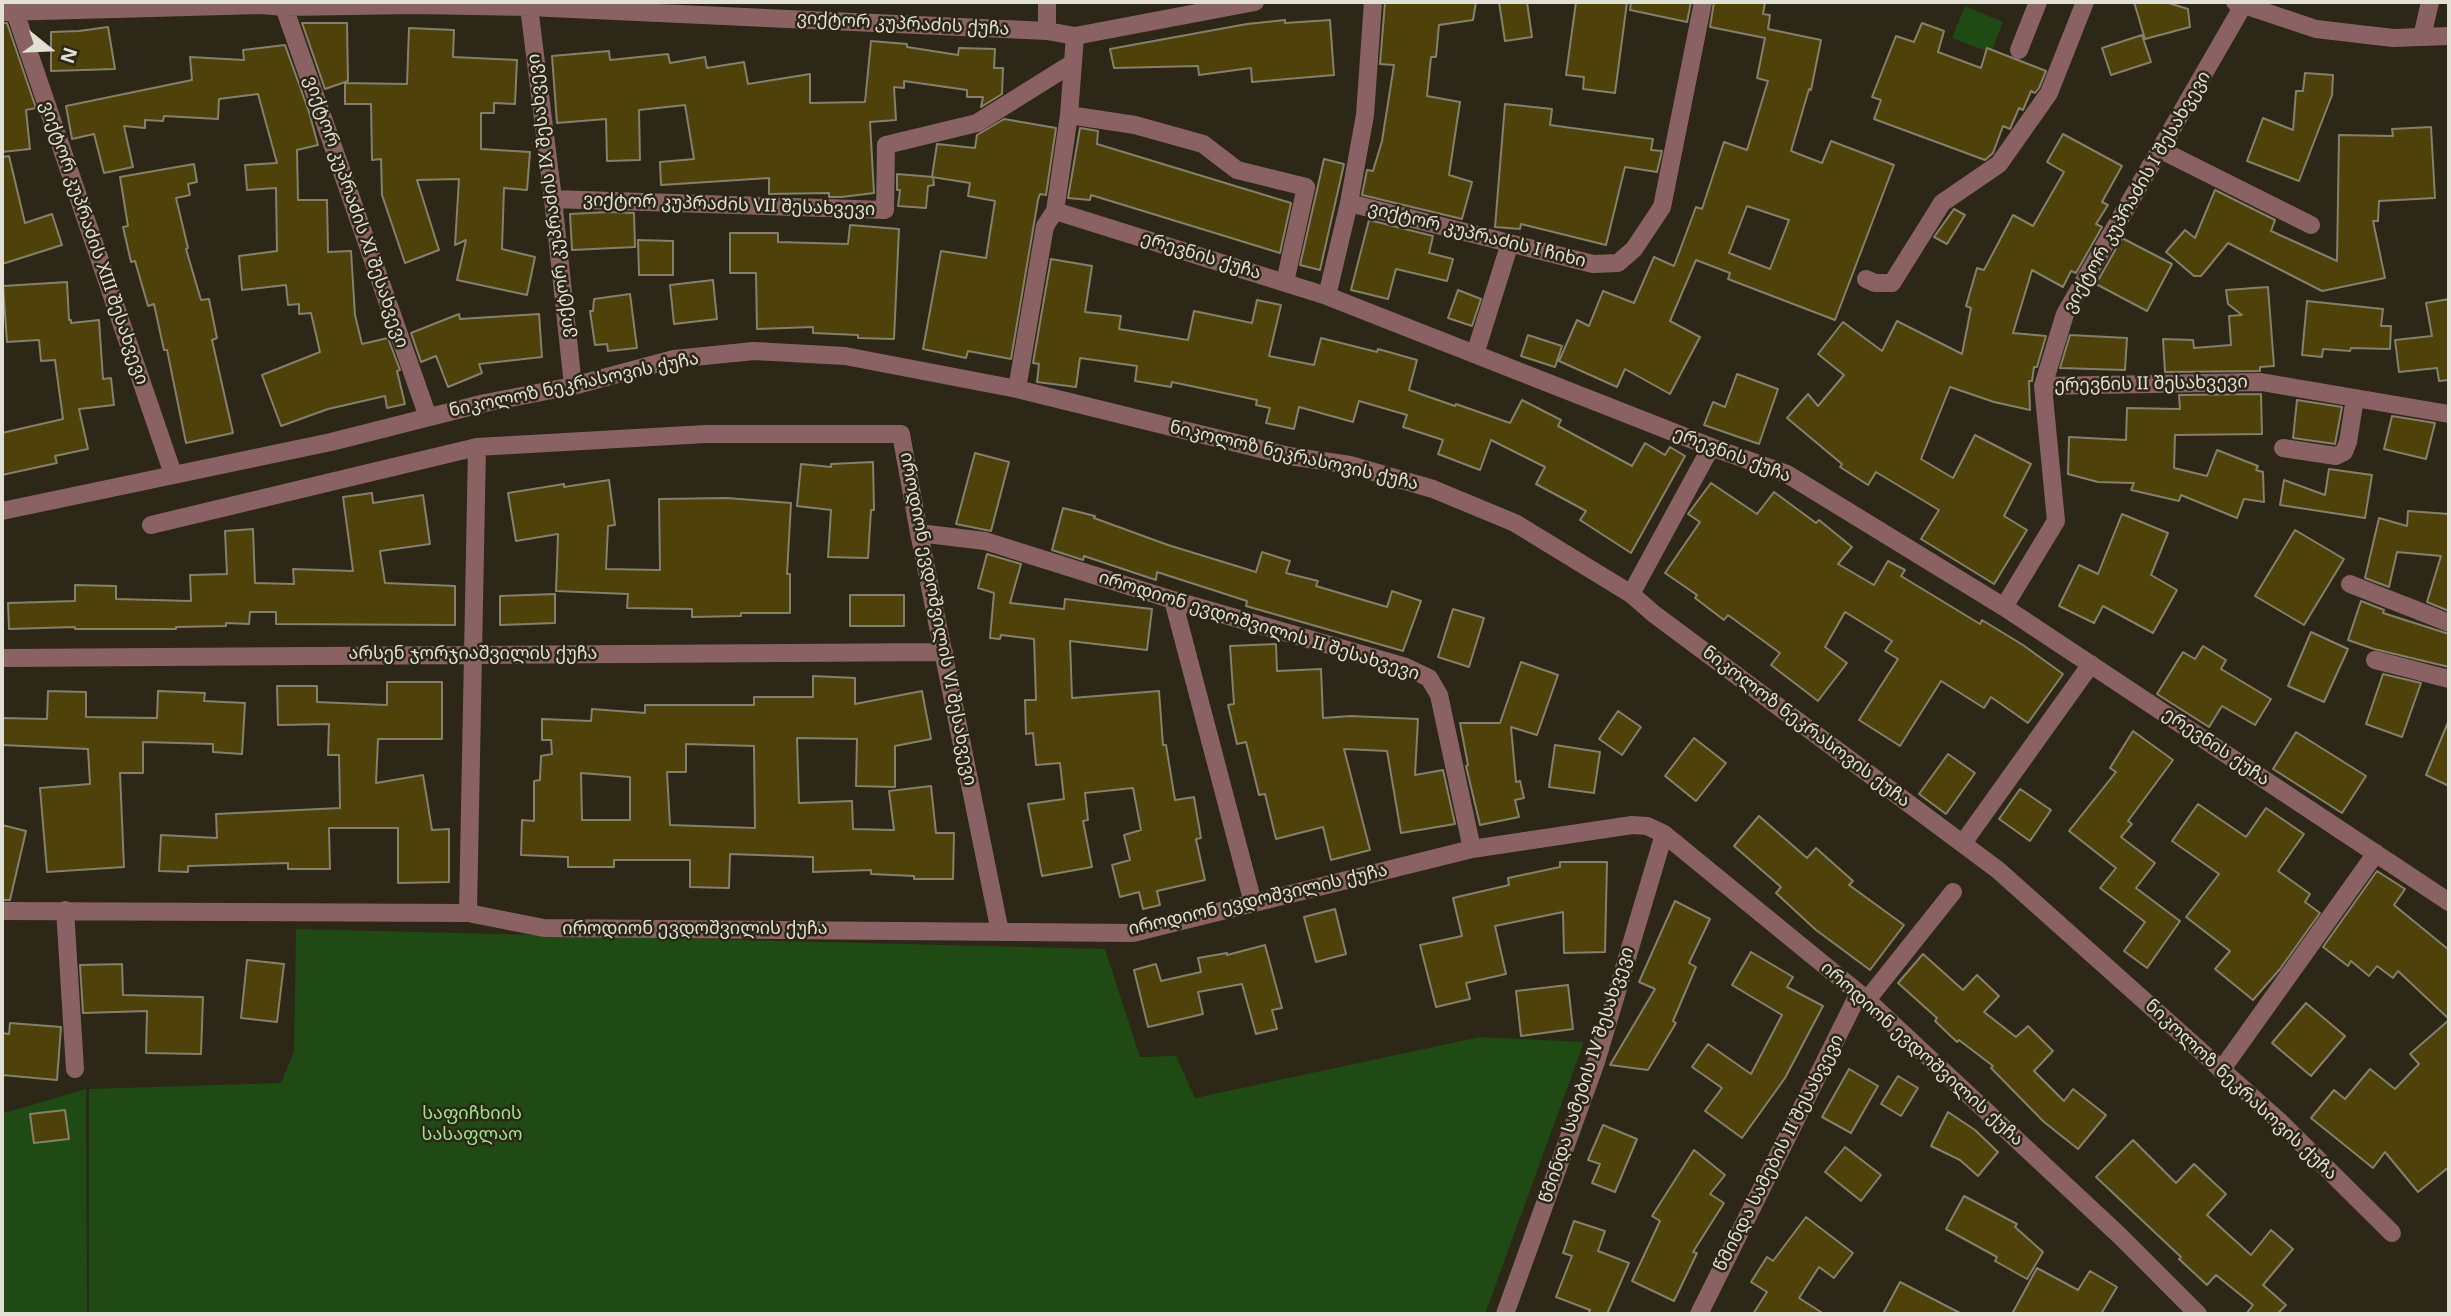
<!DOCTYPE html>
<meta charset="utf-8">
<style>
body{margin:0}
#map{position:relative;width:2451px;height:1316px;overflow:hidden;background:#2c2716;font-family:"Noto Sans",sans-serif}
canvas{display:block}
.frame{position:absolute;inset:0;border:4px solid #e2dfd4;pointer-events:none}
.north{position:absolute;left:14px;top:14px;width:70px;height:70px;-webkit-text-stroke:5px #2c2716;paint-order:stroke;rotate:108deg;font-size:19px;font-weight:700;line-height:28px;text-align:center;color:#e2dfd4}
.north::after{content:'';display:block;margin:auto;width:24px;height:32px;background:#e2dfd4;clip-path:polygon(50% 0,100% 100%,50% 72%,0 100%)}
</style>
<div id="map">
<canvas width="2451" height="1316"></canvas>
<div class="frame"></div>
<div class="north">N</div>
</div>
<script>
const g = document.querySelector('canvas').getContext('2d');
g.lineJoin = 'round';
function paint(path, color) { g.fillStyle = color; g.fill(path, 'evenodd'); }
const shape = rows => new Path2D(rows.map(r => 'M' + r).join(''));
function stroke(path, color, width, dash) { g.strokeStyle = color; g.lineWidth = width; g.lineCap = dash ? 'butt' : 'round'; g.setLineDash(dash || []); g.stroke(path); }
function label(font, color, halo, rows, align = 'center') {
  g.font = font + ' "Noto Sans","Noto Sans Georgian",sans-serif'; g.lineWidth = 5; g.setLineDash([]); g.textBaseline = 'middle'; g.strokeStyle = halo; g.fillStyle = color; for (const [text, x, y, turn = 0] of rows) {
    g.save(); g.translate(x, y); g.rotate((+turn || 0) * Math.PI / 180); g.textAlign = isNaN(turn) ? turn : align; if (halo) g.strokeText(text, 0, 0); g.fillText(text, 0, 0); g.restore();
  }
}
const green = shape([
 [1965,6,2003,22,1991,53,1952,38],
 [296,929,1105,949,1140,1057,1176,1056,1195,1098,1480,1037,1584,1042,1485,1314,89,1314,89,1089,281,1083,294,1052],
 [86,1089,87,1314,2,1314,2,1112,8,1112]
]);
const building = shape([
 [1385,2,1476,2,1473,20,1439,25,1436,57,1431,57,1427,96,1460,102,1449,175,1472,182,1462,219,1362,195,1367,170,1373,171,1382,141,1394,65,1380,64,1385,2],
 [1499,2,1527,2,1532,37,1505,41,1499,2],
 [1576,2,1627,2,1615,93,1583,89,1584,77,1566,75,1576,2],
 [1631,2,1691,2,1687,22,1630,10,1631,2],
 [1714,2,1765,2,1763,14,1770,15,1768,29,1821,40,1811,90,1809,89,1791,151,1822,163,1831,141,1894,165,1835,320,1728,279,1730,273,1696,260,1670,321,1700,337,1670,394,1625,369,1617,387,1559,361,1577,320,1589,326,1603,291,1634,303,1654,257,1674,266,1696,207,1702,209,1724,142,1747,150,1768,81,1757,78,1765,38,1710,27,1714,2],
 [1747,206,1789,220,1770,269,1729,253,1747,206],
 [2134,2,2165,2,2188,9,2190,27,2145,39,2134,2],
 [1285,20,1285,23,1330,20,1334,75,1252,82,1251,68,1199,75,1198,66,1114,68,1110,49,1247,24,1285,20],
 [2,23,7,23,36,108,26,110,30,149,2,152,2,23],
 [302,23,347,23,348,81,325,89,302,23],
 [1922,23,1944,31,1938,52,1981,68,1987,48,2046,71,2039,88,2035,93,2031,91,2023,110,2019,108,2010,129,2003,126,1993,153,1985,160,1874,119,1881,100,1872,97,1896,36,1914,42,1922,23],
 [108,27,115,69,51,71,51,32,79,31,108,27],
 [409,28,454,30,453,57,517,60,515,104,494,103,494,113,481,113,481,149,530,152,527,190,504,188,502,249,535,257,527,295,457,280,466,240,455,245,459,179,417,180,439,250,405,263,382,195,381,159,372,160,371,104,345,104,345,83,407,84,409,28],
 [2142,35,2151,62,2111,75,2102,48,2142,35],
 [871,41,907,44,907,47,958,55,959,48,995,49,994,68,1003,68,1002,94,981,107,983,97,967,97,967,90,904,81,904,88,894,87,896,120,870,122,874,193,842,197,829,197,829,193,769,194,769,178,661,185,660,162,694,159,685,105,639,110,640,160,607,161,606,119,557,123,552,56,609,51,610,60,668,54,670,63,705,57,707,68,744,62,748,84,810,74,810,103,865,102,871,41],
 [285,45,309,112,318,145,297,150,298,200,327,200,328,252,351,251,355,315,362,344,388,338,400,370,397,371,405,404,387,408,385,396,328,409,281,426,262,375,320,352,311,313,299,314,299,304,288,305,286,285,242,290,239,256,277,251,276,188,247,190,245,165,277,163,258,94,219,99,218,119,164,116,163,121,145,120,145,128,124,126,133,167,104,173,94,134,72,139,66,106,192,80,190,57,244,60,243,50,285,45],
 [2305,73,2333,75,2332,95,2299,181,2247,161,2263,118,2293,130,2296,91,2303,91,2305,73],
 [1505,104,1552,109,1550,125,1653,139,1651,150,1662,151,1657,172,1625,167,1606,245,1521,224,1520,229,1495,227,1505,104],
 [1004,119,1056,128,1046,195,1040,194,1038,200,1011,359,968,351,966,358,923,349,941,251,986,258,995,201,968,196,970,183,932,177,937,144,975,148,977,135,1004,119],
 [2431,127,2435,198,2379,201,2378,221,2373,221,2385,278,2322,291,2228,243,2201,276,2194,276,2166,252,2185,230,2195,238,2215,190,2275,220,2271,231,2337,261,2339,135,2393,136,2392,129,2431,127],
 [1080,128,1098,131,1097,144,1291,203,1280,253,1091,195,1090,200,1068,198,1080,128],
 [2063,134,2122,166,2102,202,2108,205,2096,224,2102,227,2076,273,2071,271,2063,287,2032,270,2013,333,2046,336,2037,367,2034,367,2032,381,2029,381,2030,410,1994,402,1950,387,1921,459,1953,478,1975,435,2031,464,2004,516,2027,530,1994,584,1921,539,1939,510,1876,472,1868,485,1840,467,1842,464,1787,418,1808,394,1818,406,1844,375,1818,354,1843,322,1882,351,1897,321,1962,354,1971,308,1966,306,1977,268,1984,270,2013,215,2033,226,2064,172,2047,162,2063,134],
 [9,156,25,223,52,214,62,245,2,264,2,157,9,156],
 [1324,159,1344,164,1320,270,1300,265,1324,159],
 [194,164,197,182,188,184,190,195,176,198,188,248,186,249,201,300,209,299,217,338,212,340,233,433,186,443,167,350,164,350,154,304,148,306,135,261,131,262,123,227,128,226,120,177,194,164],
 [897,174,933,177,934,185,928,186,926,208,898,206,900,190,897,190,897,174],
 [1954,209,1965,215,1947,244,1934,237,1954,209],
 [608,212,634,213,635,247,572,250,570,214,608,212],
 [1369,220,1433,236,1429,253,1453,259,1447,281,1396,269,1388,299,1351,290,1369,220],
 [850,225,899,229,894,339,858,338,858,335,813,333,813,327,757,329,756,273,730,273,730,233,778,233,778,242,848,244,850,225],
 [2122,238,2172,264,2147,311,2096,284,2122,238],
 [638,240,673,241,673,275,639,275,638,240],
 [1051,259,1092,266,1085,312,1121,316,1119,329,1188,340,1194,311,1252,323,1257,300,1281,305,1269,356,1314,365,1321,338,1377,352,1378,349,1417,360,1409,390,1455,406,1456,404,1510,423,1522,400,1561,420,1558,426,1632,466,1645,443,1665,455,1670,447,1685,456,1631,553,1580,520,1586,511,1536,484,1545,467,1491,440,1480,470,1438,454,1443,440,1403,427,1407,415,1359,401,1353,422,1299,407,1294,429,1266,423,1270,408,1256,405,1257,400,1172,382,1171,387,1135,381,1137,366,1080,358,1076,387,1037,382,1039,364,1033,363,1051,259],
 [713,280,717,319,674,324,670,285,713,280],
 [67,282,69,320,71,320,71,323,99,320,103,379,111,378,114,405,79,409,88,449,55,456,57,463,2,475,2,433,63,419,55,360,41,361,39,340,7,342,3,286,67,282],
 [2268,287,2274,366,2260,367,2260,371,2165,372,2163,339,2193,340,2194,348,2231,345,2229,316,2242,315,2228,304,2226,290,2268,287],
 [1458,290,1481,299,1472,326,1448,318,1458,290],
 [630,294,637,348,608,351,607,344,595,345,590,311,593,311,594,299,630,294],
 [2449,299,2449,380,2439,381,2437,368,2399,372,2395,340,2432,336,2426,303,2449,299],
 [2307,301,2383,309,2381,326,2391,326,2390,349,2351,348,2350,351,2323,349,2322,357,2302,355,2307,301],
 [459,314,460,319,539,314,542,357,479,364,482,373,448,387,436,356,421,362,411,333,459,314],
 [1528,335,1562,346,1555,367,1521,356,1528,335],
 [2070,335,2127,338,2125,370,2060,368,2070,335],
 [1737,374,1778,389,1759,444,1704,425,1713,402,1725,407,1737,374],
 [2261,394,2262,434,2175,435,2174,468,2207,476,2217,450,2258,466,2256,470,2263,472,2264,502,2244,499,2237,518,2181,495,2179,501,2131,490,2134,483,2098,482,2068,474,2069,437,2126,440,2127,408,2180,409,2179,395,2261,394],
 [2297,400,2342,407,2335,444,2293,438,2297,400],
 [2392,416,2435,423,2426,459,2384,449,2392,416],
 [975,453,1009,462,991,531,956,524,975,453],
 [873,462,874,510,871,510,868,558,828,557,831,510,797,506,801,464,831,467,831,464,873,462],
 [2329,469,2372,475,2365,518,2280,505,2284,480,2325,495,2329,469],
 [609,480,615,525,608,526,606,569,660,570,659,499,727,498,791,503,787,574,790,574,790,613,741,613,741,616,692,617,692,609,627,608,628,594,556,591,558,534,516,541,508,493,564,484,564,487,609,480],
 [1711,483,1757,514,1774,492,1816,523,1819,520,1852,547,1838,564,1874,585,1888,561,1905,570,1901,576,1980,624,1982,620,2023,645,2063,674,2028,723,1991,697,1984,708,1941,681,1900,746,1859,720,1898,659,1885,651,1892,641,1845,612,1825,647,1847,663,1818,701,1771,665,1780,653,1728,615,1724,620,1695,598,1697,595,1665,573,1700,522,1688,514,1711,483],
 [372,493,373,503,423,495,430,544,380,551,385,583,455,586,455,625,276,624,276,612,250,612,249,624,226,623,226,626,176,627,176,629,75,629,75,627,9,629,8,603,75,601,75,585,116,586,116,599,191,601,190,575,227,574,225,531,253,529,255,583,294,584,293,569,353,571,343,497,372,493],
 [1063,508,1095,516,1094,518,1168,545,1256,572,1262,552,1290,561,1286,573,1318,581,1316,586,1387,607,1392,591,1421,601,1403,651,1246,606,1247,601,1157,572,1156,580,1084,556,1083,560,1052,550,1063,508],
 [2408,511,2449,514,2449,611,2427,602,2441,556,2397,552,2389,587,2365,578,2379,518,2407,526,2408,511],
 [2122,514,2168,533,2151,575,2177,590,2153,633,2103,606,2094,623,2059,606,2079,565,2098,574,2122,514],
 [2295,530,2344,559,2304,625,2255,596,2295,530],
 [987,554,1021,564,1010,603,1064,609,1065,599,1152,609,1147,650,1070,641,1072,698,1159,691,1163,745,1166,745,1175,800,1194,797,1201,838,1196,839,1205,880,1157,891,1160,905,1143,909,1139,892,1120,897,1112,865,1130,860,1124,835,1141,830,1133,788,1085,793,1088,820,1083,821,1092,867,1042,876,1028,804,1064,799,1060,763,1036,765,1033,733,1026,734,1025,700,1036,700,1034,639,1001,635,1000,639,990,638,994,593,978,588,987,554],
 [555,594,555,623,500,625,500,596,555,594],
 [850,595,904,595,904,626,850,626,850,595],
 [2361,601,2384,610,2383,613,2449,634,2449,667,2374,649,2348,640,2361,601],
 [1453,609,1484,618,1469,667,1438,657,1453,609],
 [2311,632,2348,649,2324,702,2288,686,2311,632],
 [1276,644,1277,671,1321,669,1323,718,1350,716,1418,719,1415,775,1443,770,1455,824,1401,833,1387,751,1344,749,1370,850,1331,860,1323,827,1276,839,1265,794,1259,795,1246,742,1237,744,1228,705,1234,704,1230,646,1276,644],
 [2203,646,2226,660,2221,669,2271,699,2255,725,2222,706,2209,727,2157,694,2183,652,2195,659,2203,646],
 [1521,662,1558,675,1537,735,1511,727,1516,782,1520,781,1524,798,1515,800,1519,817,1480,825,1466,766,1468,765,1460,723,1500,723,1521,662],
 [2383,674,2421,683,2402,737,2366,724,2383,674],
 [813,676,855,678,855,704,922,691,931,739,895,746,895,787,856,786,857,739,797,738,799,803,852,801,853,829,894,830,889,791,931,786,936,833,954,833,953,879,914,879,914,876,871,874,871,870,813,872,813,857,730,854,729,888,690,887,690,860,614,860,614,867,568,867,568,857,521,855,522,820,534,821,534,781,540,780,541,756,552,754,551,740,542,740,542,719,591,721,592,709,645,713,645,705,754,705,754,697,813,697,813,676],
 [686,744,754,746,755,828,670,825,667,772,686,772,686,744],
 [581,773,630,777,630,820,582,820,581,773],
 [387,682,442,682,442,739,378,739,376,783,423,775,432,830,449,829,449,882,398,883,398,828,329,828,330,869,288,869,288,863,188,866,188,872,159,871,161,835,217,838,216,814,340,808,339,755,328,755,329,724,278,725,277,686,317,686,317,702,387,705,387,682],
 [48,691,86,692,86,717,157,718,158,691,205,693,204,701,245,703,242,754,213,752,213,744,143,742,143,773,120,773,124,867,47,872,40,788,90,784,88,749,2,745,2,718,47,719,48,691],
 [1618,711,1641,727,1622,755,1599,739,1618,711],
 [2449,720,2449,786,2426,775,2449,720],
 [2133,731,2173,760,2128,821,2132,824,2121,837,2155,863,2136,888,2180,921,2147,968,2124,951,2145,922,2100,888,2116,868,2069,831,2116,772,2110,768,2133,731],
 [2296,732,2366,776,2342,813,2273,769,2296,732],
 [1694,738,1726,763,1696,801,1665,776,1694,738],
 [1555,745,1600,752,1594,793,1549,787,1555,745],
 [1948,754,1975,773,1946,814,1919,794,1948,754],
 [2020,789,2051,810,2030,841,1999,819,2020,789],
 [2198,804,2246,837,2266,808,2304,834,2278,871,2310,894,2305,902,2320,913,2280,969,2253,1000,2215,969,2230,951,2186,917,2219,874,2172,841,2198,804],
 [1759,816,1807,858,1816,848,1853,881,1849,885,1904,925,1870,970,1816,930,1776,893,1781,887,1734,846,1759,816],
 [2,825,26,831,10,900,2,900,2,825],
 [1560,862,1607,862,1605,952,1564,953,1563,912,1495,926,1506,974,1466,983,1470,999,1436,1007,1420,945,1462,936,1453,898,1509,885,1508,878,1560,867,1560,862],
 [2377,871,2405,889,2394,905,2449,950,2449,1019,2398,971,2393,978,2377,966,2369,976,2351,961,2348,966,2323,947,2377,871],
 [1675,901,1710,919,1689,963,1696,967,1673,1021,1676,1023,1648,1070,1610,1065,1655,989,1639,982,1675,901],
 [1335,909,1346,954,1316,962,1304,917,1335,909],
 [1265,945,1282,1008,1272,1010,1277,1029,1256,1034,1242,984,1198,992,1203,1014,1148,1027,1134,970,1156,964,1161,981,1201,972,1198,958,1227,953,1227,955,1265,945],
 [1751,952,1793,977,1787,987,1823,1006,1785,1078,1742,1138,1705,1111,1722,1088,1692,1067,1708,1044,1751,1074,1782,1015,1732,985,1751,952],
 [1923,954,1963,990,1977,975,1999,996,1984,1012,2016,1037,2028,1026,2053,1051,2034,1071,2064,1101,2073,1089,2106,1115,2078,1149,2044,1122,1991,1068,1993,1066,1959,1040,1957,1042,1935,1021,1937,1018,1898,983,1923,954],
 [247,960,284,964,277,1022,241,1018,247,960],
 [122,964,123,995,203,997,201,1054,146,1053,147,1011,83,1013,80,965,122,964],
 [1568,985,1573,1029,1521,1036,1516,991,1568,985],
 [2306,1003,2345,1036,2311,1076,2272,1043,2306,1003],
 [2449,1020,2449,1167,2418,1192,2385,1152,2373,1168,2311,1118,2334,1090,2345,1099,2370,1069,2395,1089,2419,1064,2410,1054,2449,1020],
 [10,1023,61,1027,57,1080,2,1075,2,1033,9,1034,10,1023],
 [1849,1069,1878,1086,1851,1133,1822,1117,1849,1069],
 [1898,1076,1918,1088,1901,1116,1881,1104,1898,1076],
 [65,1110,69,1139,34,1143,30,1114,65,1110],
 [1948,1112,1975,1130,1998,1152,1978,1176,1960,1160,1931,1146,1948,1112],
 [1603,1125,1637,1139,1615,1192,1592,1183,1600,1164,1588,1160,1603,1125],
 [2133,1140,2176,1183,2194,1164,2226,1194,2207,1215,2251,1255,2271,1230,2293,1249,2263,1285,2286,1305,2277,1314,2246,1314,2253,1305,2216,1275,2207,1285,2179,1259,2181,1257,2096,1177,2133,1140],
 [1845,1147,1881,1175,1861,1201,1825,1172,1845,1147],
 [1694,1150,1725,1175,1710,1194,1724,1203,1693,1252,1697,1253,1674,1301,1632,1281,1660,1221,1652,1216,1694,1150],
 [1964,1196,2017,1224,2015,1227,2043,1252,2027,1279,1995,1261,1997,1257,1946,1229,1964,1196],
 [1806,1217,1853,1253,1834,1278,1819,1267,1799,1298,1824,1314,1753,1314,1767,1292,1751,1282,1767,1257,1773,1261,1806,1217],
 [1574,1221,1605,1231,1598,1251,1629,1263,1607,1314,1588,1314,1590,1310,1556,1297,1572,1256,1563,1253,1574,1221],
 [2037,1268,2078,1290,2090,1271,2117,1287,2101,1314,2012,1314,2037,1268],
 [1900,1282,1962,1314,1883,1314,1900,1282]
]);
const minor = shape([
 [2235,2,2316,29,2393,38,2449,36],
 [284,7,428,417],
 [529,7,553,199,573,386],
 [2,12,262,5,284,7,415,5,529,7,1047,31,1075,36,1255,2],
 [15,12,173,474],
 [1047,31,1047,2],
 [2422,37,2430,2],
 [2019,50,2038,2],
 [1069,115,1135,125,1203,144,1237,170,1306,187,1285,282],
 [2161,150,2311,225],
 [553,199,885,210,886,145,977,123,1073,63],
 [1349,203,1593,264,1618,263,1634,249,1662,207,1703,2],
 [1055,211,1327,296,1711,447,1787,474,2004,607,2449,902],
 [1866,279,1875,283,1892,283,1942,203,1999,164,2049,93,2085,2],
 [1327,296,1349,203,1365,115,1373,2],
 [1475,354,1510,243],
 [2043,386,2065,314,2244,4],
 [1017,389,1045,226,1055,211,1069,115,1075,36],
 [2283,448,2336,456,2344,452,2348,442,2355,398],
 [2,511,331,442,485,403,573,386,674,359,754,351,845,356,1017,389,1289,456,1350,465,1433,489,1515,523,1631,594,1654,614,1998,870,2279,1121,2392,1233],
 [151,525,477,447,706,434,901,434,919,533,1000,932],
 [919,533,985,541,1173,600,1406,667,1429,678,1439,695,1472,849],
 [2350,584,2449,623],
 [1631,594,1711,447],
 [1173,600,1253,903],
 [2004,607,2056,521,2043,386,2261,382,2449,414],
 [2,658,944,652],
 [2375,660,2449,679],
 [1963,843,2091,664],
 [65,910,75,1069],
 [2,911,468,913,544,928,1133,933,1472,849,1632,825,1647,826,1664,834,1867,1000,2120,1236,2198,1314],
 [468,913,477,447],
 [1867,1000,1953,892],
 [2222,1069,2376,853],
 [1505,1314,1596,1062,1664,834],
 [1699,1314,1859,993]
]);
const streetNames = [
 ["ვიქტორ კუპრაძის ქუჩა",903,24,3],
 ["ვიქტორ კუპრაძის I შესახვევი",2137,192,-60],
 ["ვიქტორ კუპრაძის IX შესახვევი",551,196,-97],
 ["ვიქტორ კუპრაძის VII შესახვევი",729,205,2],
 ["ვიქტორ კუპრაძის XI შესახვევი",356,212,71],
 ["ვიქტორ კუპრაძის I ჩიხი",1477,235,14],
 ["ვიქტორ კუპრაძის XIII შესახვევი",94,243,71],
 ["ერევნის ქუჩა",1201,256,17],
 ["ერევნის II შესახვევი",2151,384,-1],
 ["ნიკოლოზ ნეკრასოვის ქუჩა",574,385,-12],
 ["ერევნის ქუჩა",1732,455,21],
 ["ნიკოლოზ ნეკრასოვის ქუჩა",1294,456,13],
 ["იროდიონ ევდოშვილის VI შესახვევი",938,619,79],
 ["იროდიონ ევდოშვილის II შესახვევი",1259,626,17],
 ["არსენ ჯორჯიაშვილის ქუჩა",473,654],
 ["ნიკოლოზ ნეკრასოვის ქუჩა",1806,727,37],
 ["ერევნის ქუჩა",2216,747,34],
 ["იროდიონ ევდოშვილის ქუჩა",1258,900,-13],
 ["იროდიონ ევდოშვილის ქუჩა",695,929],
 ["იროდიონ ევდოშვილის ქუჩა",1922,1054,42],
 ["წმინდა სამების IV შესახვევი",1587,1075,-72],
 ["ნიკოლოზ ნეკრასოვის ქუჩა",2241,1090,43],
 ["წმინდა სამების II შესახვევი",1779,1153,-63]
];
const parkNames = [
 ["საფიჩხიის",472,1114],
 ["სასაფლაო",472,1135]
];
paint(green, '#1f4a14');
paint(building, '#4e410a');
stroke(building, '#85806c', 2);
stroke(minor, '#8b6263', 18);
label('18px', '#e2dfd4', '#2c2716', streetNames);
label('18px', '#99e787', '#2c2716', parkNames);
</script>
